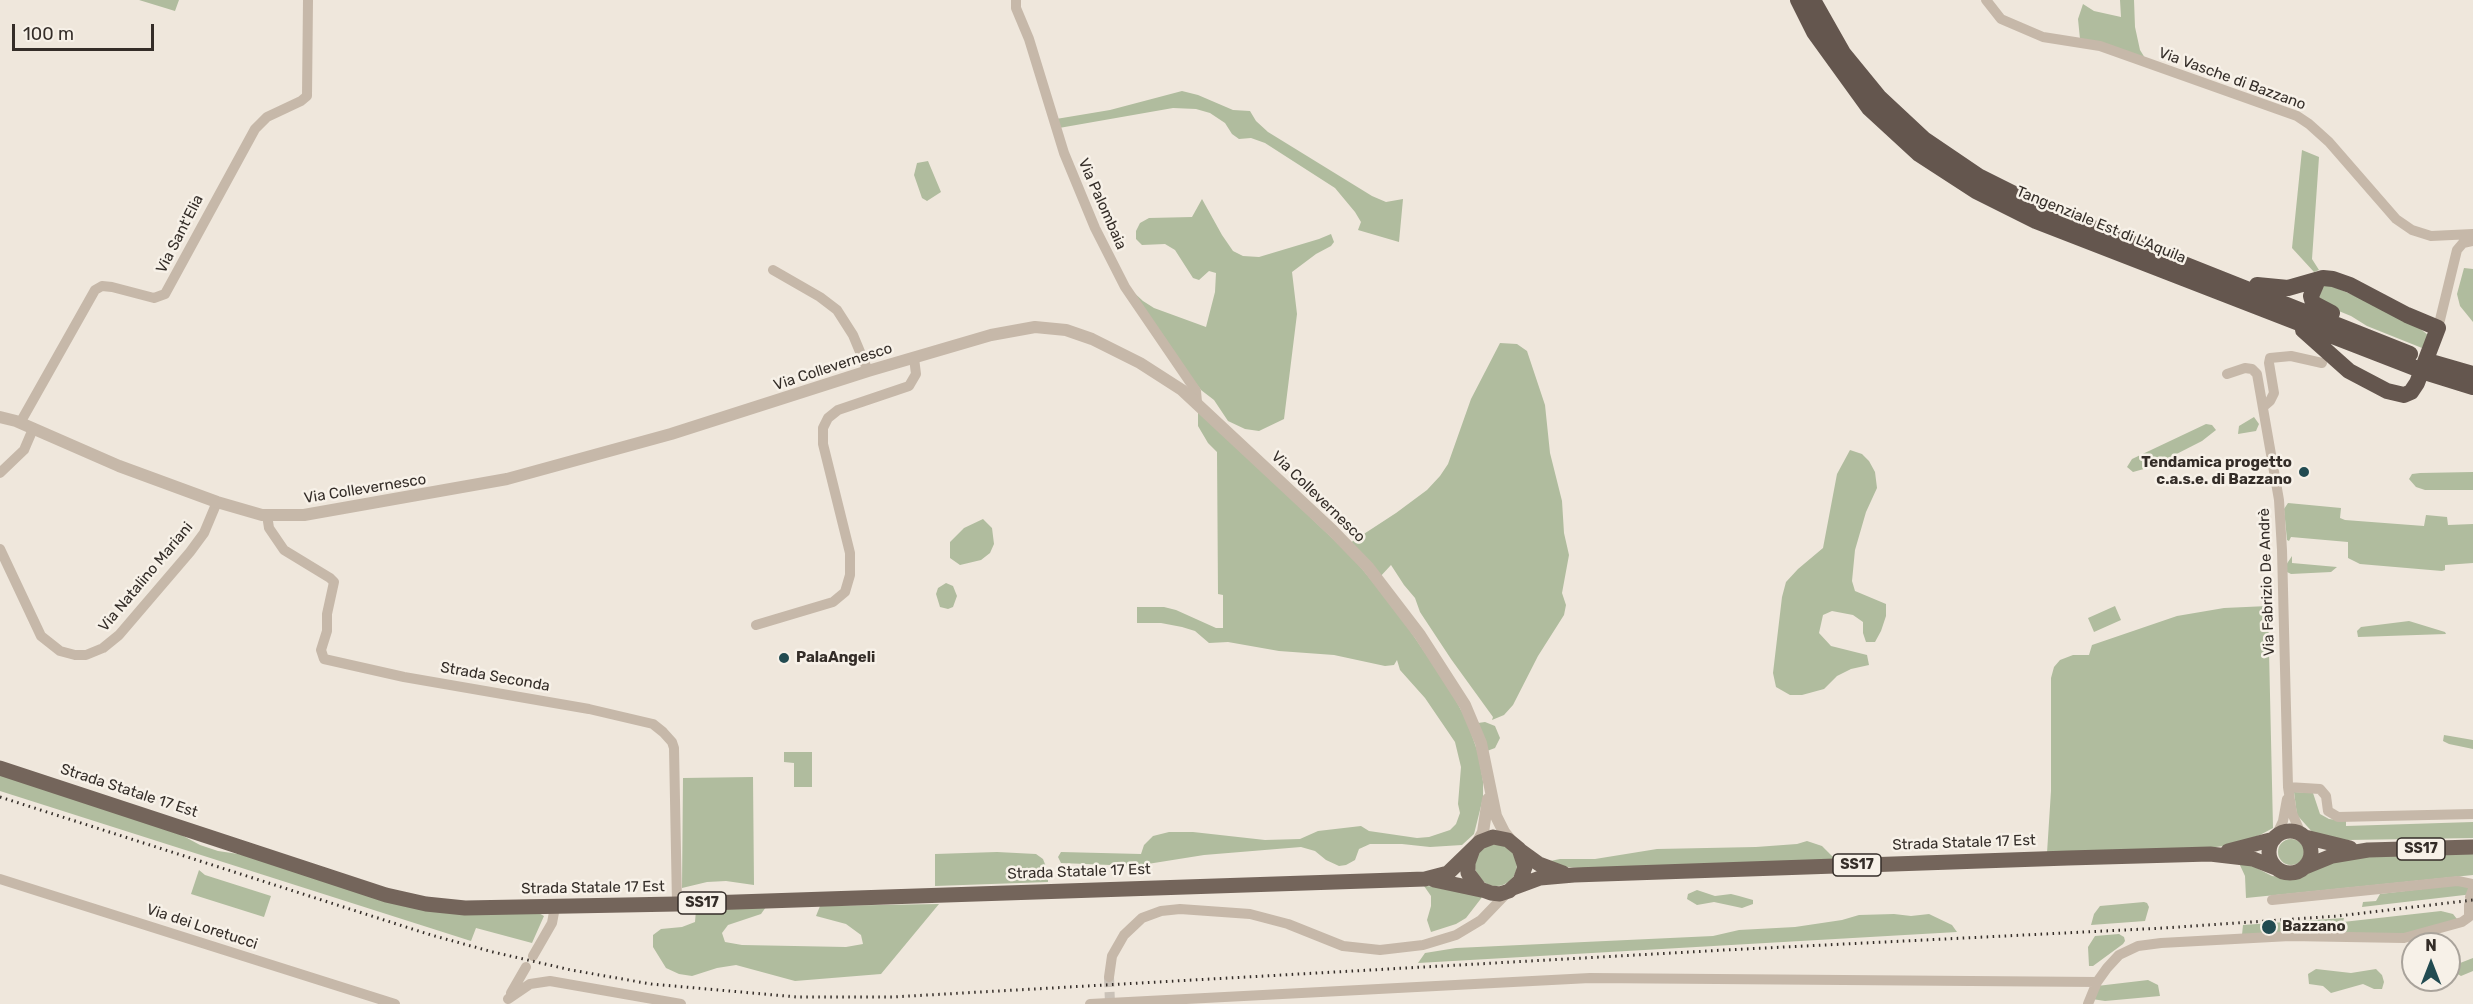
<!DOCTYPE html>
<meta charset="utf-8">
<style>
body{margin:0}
#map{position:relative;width:2473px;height:1004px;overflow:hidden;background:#efe7dc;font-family:Rubik,sans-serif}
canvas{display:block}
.north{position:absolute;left:2401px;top:932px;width:60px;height:60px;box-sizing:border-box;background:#f7f1e8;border:2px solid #a9a39b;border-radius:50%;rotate:0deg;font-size:16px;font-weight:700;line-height:24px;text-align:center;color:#342d28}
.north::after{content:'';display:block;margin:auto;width:21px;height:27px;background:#224b51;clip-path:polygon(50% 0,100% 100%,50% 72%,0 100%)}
.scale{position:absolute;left:12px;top:24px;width:142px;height:27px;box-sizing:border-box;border:3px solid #342d28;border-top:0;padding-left:8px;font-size:18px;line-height:21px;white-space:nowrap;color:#342d28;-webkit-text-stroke:4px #f7f1e8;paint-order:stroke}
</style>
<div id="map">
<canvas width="2473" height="1004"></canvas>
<div class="north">N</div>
<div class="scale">100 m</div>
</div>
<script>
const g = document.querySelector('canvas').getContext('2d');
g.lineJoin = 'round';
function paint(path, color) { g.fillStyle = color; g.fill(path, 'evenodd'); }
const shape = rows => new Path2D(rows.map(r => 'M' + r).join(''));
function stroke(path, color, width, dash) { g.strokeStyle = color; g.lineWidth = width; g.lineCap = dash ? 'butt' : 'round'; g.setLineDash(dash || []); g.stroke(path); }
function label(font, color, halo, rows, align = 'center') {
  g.font = font + ' Rubik,sans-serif'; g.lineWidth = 5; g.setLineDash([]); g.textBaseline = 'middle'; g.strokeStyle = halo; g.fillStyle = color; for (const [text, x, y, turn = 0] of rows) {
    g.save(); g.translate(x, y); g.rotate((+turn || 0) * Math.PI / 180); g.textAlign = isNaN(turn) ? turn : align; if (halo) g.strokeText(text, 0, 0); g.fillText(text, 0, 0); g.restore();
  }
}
const green = shape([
 [139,0,179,0,175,11],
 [2120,0,2134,0,2135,27,2140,50,2145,58,2080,39,2078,19,2083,4,2094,11,2121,17],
 [1182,91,1198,95,1233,110,1250,111,1256,121,1268,132,1372,196,1386,202,1403,199,1399,242,1358,230,1361,222,1355,212,1335,188,1265,143,1251,138,1239,139,1232,134,1225,123,1210,113,1196,109,1173,108,1059,128,1056,119,1110,110],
 [2302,150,2319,157,2312,259,2319,270,2314,272,2292,248],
 [928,161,941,192,927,201,922,198,914,175,917,163],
 [1202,199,1222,235,1233,251,1243,256,1259,257,1319,239,1331,234,1334,242,1331,246,1316,254,1292,272,1297,314,1284,419,1259,431,1245,429,1228,421,1214,400,1201,390,1178,360,1130,289,1143,301,1154,308,1206,327,1215,292,1216,273,1209,271,1199,280,1193,278,1175,250,1165,244,1142,245,1136,239,1136,231,1140,223,1149,218,1192,217],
 [2464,268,2473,269,2473,322,2460,306,2457,294],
 [2325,283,2408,319,2428,335,2422,348,2367,326,2351,316,2324,305,2315,289],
 [1500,343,1517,344,1527,351,1545,405,1550,453,1562,501,1564,533,1569,555,1562,593,1566,605,1564,615,1538,656,1513,705,1504,715,1492,720,1493,717,1451,659,1420,612,1415,598,1404,585,1391,565,1379,578,1350,543,1396,513,1427,490,1440,476,1448,464,1471,399],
 [1198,410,1354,559,1398,613,1449,688,1467,721,1478,753,1483,781,1483,798,1474,834,1462,845,1430,847,1402,844,1370,844,1359,849,1355,860,1346,865,1339,866,1326,860,1315,851,1301,847,1204,855,1135,866,1061,863,1058,857,1061,852,1141,854,1144,845,1153,836,1169,832,1193,832,1265,840,1300,839,1318,831,1361,826,1369,831,1417,838,1429,837,1450,830,1456,824,1460,813,1458,804,1461,767,1455,742,1425,698,1400,670,1397,660,1394,665,1385,666,1334,655,1279,651,1228,642,1209,643,1195,631,1182,627,1161,623,1137,623,1137,607,1164,607,1176,610,1216,628,1223,628,1223,595,1218,594,1217,452,1208,443,1198,426],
 [2254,417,2259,424,2256,431,2238,434,2239,426],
 [2206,424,2212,425,2216,430,2202,441,2151,467,2133,472,2127,467,2132,459],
 [1850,450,1862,454,1869,461,1875,472,1877,488,1866,512,1855,550,1852,581,1855,591,1886,604,1886,616,1881,631,1875,642,1866,642,1863,633,1863,622,1853,615,1832,611,1823,615,1819,633,1831,646,1867,655,1869,665,1851,669,1837,676,1824,689,1802,695,1790,695,1776,687,1773,673,1782,597,1786,582,1798,569,1823,548,1837,474],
 [2473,472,2473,490,2425,490,2416,487,2409,479,2412,474,2420,473],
 [2288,503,2341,508,2340,518,2345,520,2424,526,2426,515,2447,517,2448,525,2473,524,2473,563,2445,565,2445,570,2442,571,2360,564,2348,558,2348,542,2291,537,2289,541,2287,540,2284,509],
 [983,519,992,528,994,544,990,553,981,560,960,565,950,558,950,542,964,528],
 [2292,556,2292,563,2337,567,2331,572,2291,574,2287,572,2286,565],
 [946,583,953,586,957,596,953,607,948,609,940,607,936,594,938,588],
 [2115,606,2121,620,2094,632,2088,618],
 [2268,606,2273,828,2260,835,2231,845,2216,847,2047,853,2051,791,2051,678,2054,667,2060,660,2073,655,2089,655,2092,645,2177,616,2224,608],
 [2409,621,2445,632,2446,634,2358,637,2357,631,2361,627],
 [1485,722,1495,726,1500,738,1495,748,1487,751,1478,723],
 [2444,735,2473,740,2473,749,2449,744,2443,741],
 [784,752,812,752,812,787,794,787,794,763,784,762],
 [0,770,163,825,200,845,218,851,245,855,387,899,535,911,544,916,532,943,476,928,471,941,0,791],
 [753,777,754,885,726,881,707,882,682,888,683,778],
 [2294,792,2313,793,2320,814,2329,819,2346,821,2346,826,2473,822,2473,838,2347,840,2315,835,2297,815],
 '2278 852a13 13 0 1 1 26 0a13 13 0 1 1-26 0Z',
 [1807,841,1822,846,1836,860,1584,868,1564,867,1545,862,1560,859,1595,859,1657,849,1756,847,1797,844],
 '1475 865a21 21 0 1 1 42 0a21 21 0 1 1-42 0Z',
 [997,852,1036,854,1043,859,1048,872,1048,882,935,886,935,854],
 [2473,852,2473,875,2246,898,2245,876,2239,863,2245,862,2272,876,2290,878,2301,875,2332,858],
 [199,870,205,875,271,896,264,917,191,894],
 [2473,883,2473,894,2362,907,2363,902,2376,901,2380,894],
 [1424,886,1445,887,1483,896,1466,918,1456,924,1431,932,1427,920,1431,906,1431,896],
 [1697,890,1715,896,1731,894,1739,896,1753,900,1753,904,1742,908,1714,902,1697,905,1687,899,1688,894],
 [2144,902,2147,903,2149,907,2145,921,2091,925,2094,914,2100,906],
 [939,904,881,974,795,981,736,965,717,968,692,976,679,974,666,968,653,947,653,935,661,929,682,927,695,922,696,910,766,907,761,914,728,925,722,933,725,942,742,945,846,947,863,944,861,935,846,924,816,916,820,906],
 [2441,911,2453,914,2457,919,2409,934,2242,935,2243,925,2344,918,2343,922],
 [1894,914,1911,916,1929,914,1952,925,1957,932,1418,963,1425,953,1456,948,1713,936,1739,930,1795,927,1842,920,1859,915],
 [2119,934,2124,937,2125,941,2123,944,2093,966,2089,966,2088,947,2095,936],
 [2473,958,2473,971,2461,976,2451,970,2455,965],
 [2316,969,2351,973,2376,969,2382,975,2384,982,2382,989,2374,989,2363,984,2331,993,2323,986,2309,984,2308,974],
 [2148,980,2158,985,2160,996,2105,1001,2092,999,2097,986]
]);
const minorTunnel = shape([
 [1109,977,1110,1004]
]);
const minor = shape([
 [1016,0,1016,8,1029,39,1064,153,1095,228,1125,287,1196,391,1197,402],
 [1986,0,2001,19,2043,37,2100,46,2297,116,2309,124,2329,142,2396,219,2412,230,2431,236,2473,234],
 [773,270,820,297,837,310,853,335,868,371],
 [2438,328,2457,250,2463,243,2473,241],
 [2227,374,2245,368,2252,369,2257,374,2279,500,2282,550,2288,787,2292,813,2301,834],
 [2263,407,2270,401,2274,393,2269,363,2270,358,2291,356,2322,363],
 [20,423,95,290,102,286,112,287,154,298,165,294,255,129,267,117,301,101,307,96,308,0],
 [0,473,24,450,33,429],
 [267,515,269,528,284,550,330,578,334,582,327,614,327,631,321,650,324,659,404,677,589,709,653,724,663,732,672,742,674,748,677,904],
 [0,549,41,636,60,651,75,655,86,655,103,648,119,635,190,552,204,533,217,502],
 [756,625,833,602,845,592,850,575,850,553,823,444,823,428,828,418,838,410,909,386,916,374,914,358],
 [2288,787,2320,789,2326,796,2328,811,2338,817,2473,814],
 [2276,836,2283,821,2287,799],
 [0,879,395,1004],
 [2470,897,2473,889],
 [2272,900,2458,881,2473,884],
 [533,956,552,923,555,907],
 [1109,977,1112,956,1124,935,1142,918,1161,911,1180,909,1250,914,1288,924,1343,946,1380,950,1423,945,1456,935,1481,920,1507,893],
 [511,993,526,967],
 [508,999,530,984,550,981,681,1004],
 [1090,1004,1590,978,2097,982],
 [2088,1004,2097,982,2107,968,2119,955,2138,946,2161,943,2290,936,2404,938,2462,922,2469,917,2469,905]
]);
const tertiary = shape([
 [0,417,16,421,119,466,217,502,262,515,304,515,507,479,671,434,868,371,991,335,1035,327,1066,330,1092,339,1140,363,1182,390,1332,530,1368,567,1420,635,1465,705,1481,743,1496,816,1504,832,1512,842],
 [1476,845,1483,832,1488,799]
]);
const primary = shape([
 [0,768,386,895,426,904,465,908,677,904,1425,879,1448,873,1480,842,1493,837,1508,840,1519,849,1525,867,1520,881,1509,891,1500,894,1491,893,1480,889,1468,873,1468,863,1473,849],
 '2269 852a21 21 0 1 1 42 0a21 21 0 1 1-42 0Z',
 [2305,837,2350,848],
 [1521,851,1539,864,1563,873],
 [2228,851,2274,839],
 [2305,867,2332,856,2368,850,2473,847],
 [1434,880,1481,890],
 [1513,888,1540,878,1574,875,2068,858,2210,854,2253,859,2276,868]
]);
const trunk = shape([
 [1798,0,1814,32,1869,108,1919,154,1976,191,2036,221,2428,373,2473,387],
 [1813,0,1843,53,1879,97,1924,139,1980,177,2040,207,2410,354],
 [2317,282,2311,296,2313,303,2332,313],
 [2257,285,2288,288,2323,278,2333,279,2350,285,2407,315,2438,328,2417,383,2411,392,2404,395,2387,391,2349,371,2303,330],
 [2431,362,2473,374]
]);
const rail = shape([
 [0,797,431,935,493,952,571,970,651,984,797,997,892,997,1725,950,2164,928,2338,916,2473,900]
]);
const markers = [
 [2304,472,6,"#224b51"],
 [784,658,6,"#224b51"],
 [2269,927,8,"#224b51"]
];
const shields = [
 [2421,849,48],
 [1857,865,48],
 [702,903,48]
];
const shieldNames = [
 ["SS17",2421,849],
 ["SS17",1857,865],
 ["SS17",702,903]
];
const streetNames = [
 ["Via Vasche di Bazzano",2232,79,20],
 ["Via Palombaia",1102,204,66],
 ["Tangenziale Est di L'Aquila",2101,225,22],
 ["Via Sant'Elia",180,234,-63],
 ["Via Collevernesco",833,367,-18],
 ["Via Collevernesco",365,489,-9],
 ["Via Collevernesco",1318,497,44],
 ["Via Natalino Mariani",146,577,-50],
 ["Via Fabrizio De Andrè",2267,582,-92],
 ["Strada Seconda",495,677,10],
 ["Strada Statale 17 Est",129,791,18],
 ["Strada Statale 17 Est",1964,843,-2],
 ["Strada Statale 17 Est",1079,872,-2],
 ["Strada Statale 17 Est",593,888,-1],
 ["Via dei Loretucci",202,927,18]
];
const poiNames = [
 ["Tendamica progetto",2292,463,"right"],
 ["c.a.s.e. di Bazzano",2292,480,"right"],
 ["PalaAngeli",796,658],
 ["Bazzano",2282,927]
];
paint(green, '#b0bc9e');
stroke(minorTunnel, '#cac2b8', 10, [10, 5]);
stroke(minor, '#c6b8a9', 10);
stroke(tertiary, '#c6b8a9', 12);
stroke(primary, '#74655b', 15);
stroke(trunk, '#64564e', 16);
stroke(rail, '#342d28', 3, [1.5, 4.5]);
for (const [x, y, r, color] of markers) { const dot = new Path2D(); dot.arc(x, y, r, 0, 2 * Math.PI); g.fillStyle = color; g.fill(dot); stroke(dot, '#f7f1e8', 2); }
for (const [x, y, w] of shields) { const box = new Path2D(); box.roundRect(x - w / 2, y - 11, w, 22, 4.5); g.fillStyle = '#f7f1e8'; g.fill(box); stroke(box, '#342d28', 1.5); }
label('bold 14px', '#342d28', null, shieldNames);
label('15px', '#342d28', '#f7f1e8', streetNames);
label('bold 15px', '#342d28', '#f7f1e8', poiNames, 'left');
</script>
